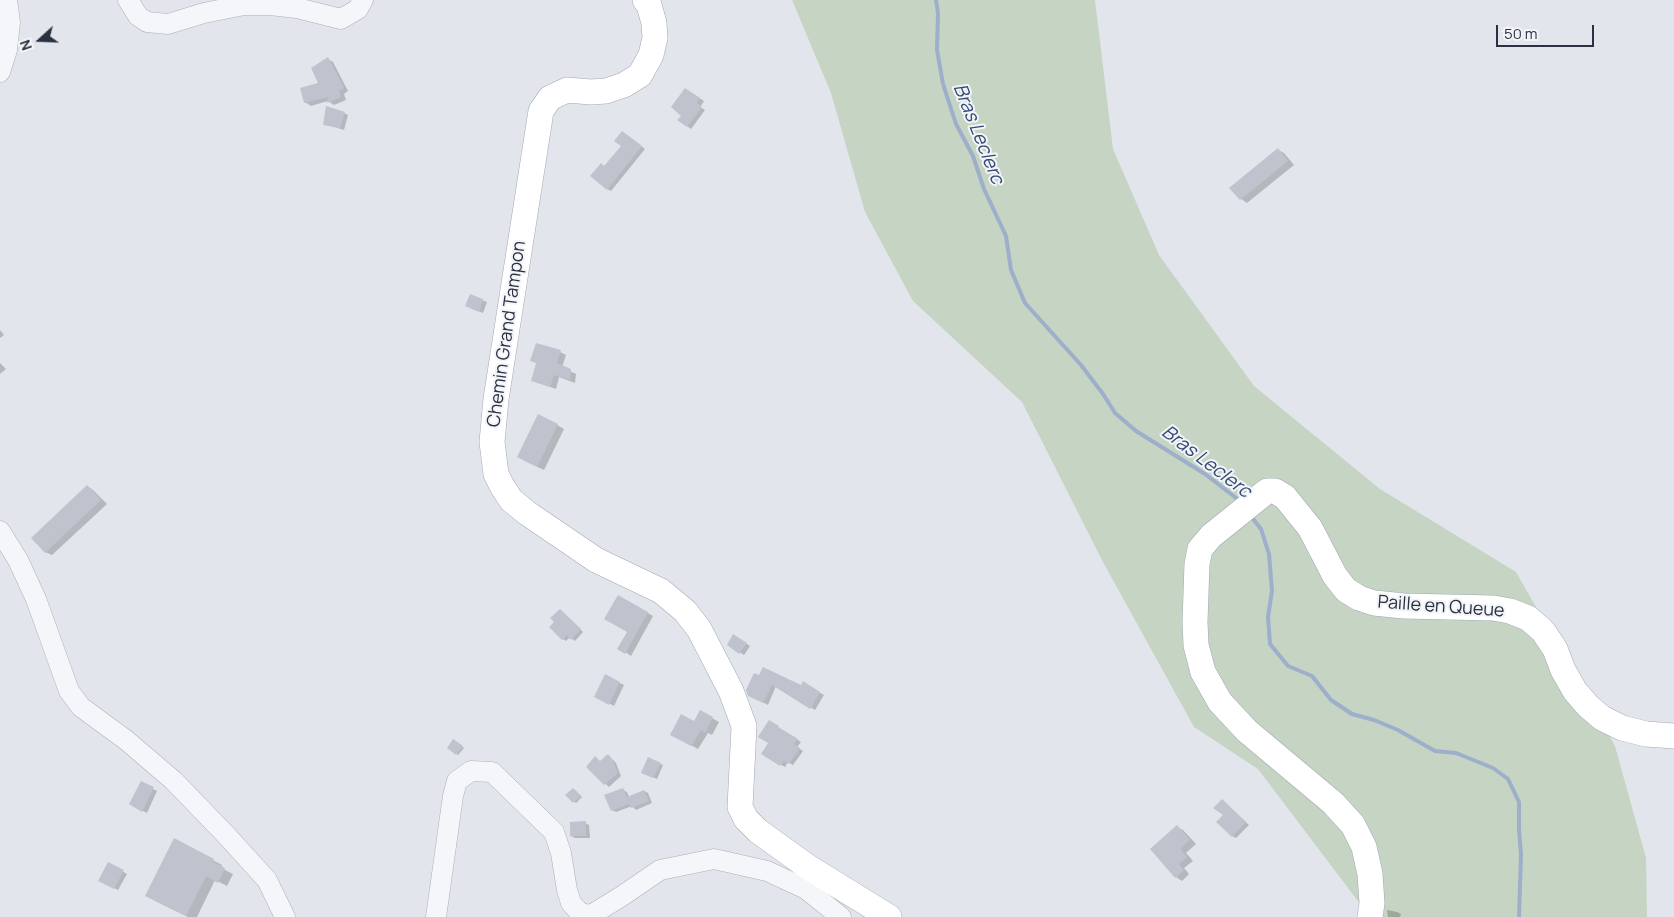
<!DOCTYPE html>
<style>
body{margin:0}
#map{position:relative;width:1674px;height:917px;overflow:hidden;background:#e2e5eb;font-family:Manrope,sans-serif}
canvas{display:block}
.north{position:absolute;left:15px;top:15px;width:50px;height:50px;-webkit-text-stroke:4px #f2f4f8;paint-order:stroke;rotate:250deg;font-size:14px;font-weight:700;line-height:20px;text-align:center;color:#2a3143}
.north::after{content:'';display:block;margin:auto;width:18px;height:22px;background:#2a3143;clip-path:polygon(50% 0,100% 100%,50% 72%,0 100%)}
.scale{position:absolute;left:1496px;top:25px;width:98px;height:22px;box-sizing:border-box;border:2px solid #2a3143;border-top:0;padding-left:6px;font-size:15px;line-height:18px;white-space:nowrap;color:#2a3143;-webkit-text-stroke:4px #f2f4f8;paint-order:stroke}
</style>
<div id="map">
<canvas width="1674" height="917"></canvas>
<div class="north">N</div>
<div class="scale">50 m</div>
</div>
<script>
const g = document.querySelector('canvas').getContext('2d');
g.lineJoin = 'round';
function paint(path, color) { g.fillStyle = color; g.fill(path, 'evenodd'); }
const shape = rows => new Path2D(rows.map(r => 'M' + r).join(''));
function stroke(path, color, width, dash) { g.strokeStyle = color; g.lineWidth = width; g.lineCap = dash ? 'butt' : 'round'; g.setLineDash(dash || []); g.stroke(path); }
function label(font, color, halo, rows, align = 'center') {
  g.font = font + ' Manrope,sans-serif'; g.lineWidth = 4; g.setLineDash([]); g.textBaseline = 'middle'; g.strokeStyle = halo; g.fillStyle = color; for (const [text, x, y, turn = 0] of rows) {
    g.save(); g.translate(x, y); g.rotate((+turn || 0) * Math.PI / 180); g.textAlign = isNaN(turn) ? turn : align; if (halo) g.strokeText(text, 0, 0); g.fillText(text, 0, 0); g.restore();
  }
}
const green = shape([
 [792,0,1095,0,1113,149,1159,255,1254,386,1380,489,1516,572,1615,746,1646,858,1647,917,1370,917,1258,769,1194,727,1103,562,1022,402,913,301,865,212,831,93]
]);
const shadow = shape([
 [328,59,333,62,348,91,344,94,346,100,334,105,328,101,311,106,305,102,320,84],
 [690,92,704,101,700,107,705,110,691,129,687,126,683,115],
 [344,113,348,115,344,130,324,124],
 [627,135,645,149,611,191,607,189,605,167,622,146],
 [1278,150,1284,153,1294,165,1247,203,1241,199,1231,188],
 [471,296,487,302,483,313,471,308],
 [0,330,4,335,0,338],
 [560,352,566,355,562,367,576,374,575,383,559,377,556,389,533,381],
 [0,363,6,369,0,374],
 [557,425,564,429,544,470,525,461],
 [87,486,93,490,107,504,52,555,45,552],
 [618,596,653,616,631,656,619,648,628,631],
 [560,610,583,632,575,641,570,637,566,641,563,639],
 [733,636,750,646,744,655,728,645],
 [755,675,801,686,803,683,824,695,815,710,776,686,768,705,754,698],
 [605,676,624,685,614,706,596,696],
 [701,712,719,722,712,735,708,733,698,749,672,735,694,722],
 [770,722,801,742,797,747,803,751,793,765,788,762,785,767,763,754,769,742],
 [454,741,464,748,458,755,449,747],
 [608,755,616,763,621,776,609,787,587,767,601,762],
 [660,764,663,765,657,779,646,774],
 [141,783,157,791,147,813,130,804],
 [575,790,582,797,576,803,567,795],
 [623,790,627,792,629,797,644,791,648,793,652,803,636,810,632,806,616,812,612,810],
 [1222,800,1249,825,1236,838,1232,836,1225,815],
 [585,823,589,825,590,838,575,838,571,836],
 [1177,827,1183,830,1196,844,1186,853,1193,861,1184,868,1189,874,1182,881,1176,877],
 [174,840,222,865,221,868,233,874,227,886,215,880,197,917,188,917,155,901],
 [109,864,127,874,118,890,100,881],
 [1387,910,1397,912,1401,914,1400,917,1388,917]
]);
const stream = shape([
 [936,0,938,13,937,50,943,84,956,124,973,156,984,189,1006,236,1011,270,1025,303,1081,365,1103,394,1115,413,1136,431,1205,474,1240,501],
 [1250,515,1261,529,1269,554,1272,591,1268,617,1270,644,1288,666,1312,676,1331,700,1352,714,1374,720,1398,730,1435,751,1456,753,1493,768,1508,779,1519,802,1519,829,1521,855,1519,917]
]);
const building = shape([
 [328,57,344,88,339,91,341,97,327,103,328,97,304,103,300,88,318,83,311,68],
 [685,88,700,98,697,103,702,107,687,127,677,120,681,116,671,107],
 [326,106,345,112,340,128,323,125],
 [622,131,642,146,607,190,590,176,601,163,604,166,621,146,614,141],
 [1278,148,1288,161,1240,200,1229,188],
 [470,294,483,299,479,312,465,306],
 [536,343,561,350,557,363,571,369,570,380,554,375,550,387,531,381,536,363,530,361],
 [538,414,558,424,537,467,517,457],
 [87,485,101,500,45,553,31,538],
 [618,595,648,612,625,654,617,649,627,632,604,619],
 [560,609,581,629,571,640,567,635,562,640,549,627,554,622,550,618],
 [733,634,747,643,739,654,727,645],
 [763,667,801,685,803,681,820,692,810,709,772,685,763,703,748,696,746,690,754,673,759,675],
 [605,674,620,682,609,705,594,697],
 [700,710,713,717,705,733,701,730,691,746,670,735,681,714,694,721],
 [769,720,779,726,778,727,798,739,794,744,800,748,789,764,784,761,780,766,761,754,768,743,758,737],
 [453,739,463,746,456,755,447,748],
 [608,754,612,759,618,773,604,785,586,767,595,756,600,761],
 [648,757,661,763,653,778,641,773],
 [141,781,154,787,142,812,129,804],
 [573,788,581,796,573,803,565,795],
 [623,788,627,797,644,790,649,801,631,808,629,804,611,811,604,795],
 [1222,799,1246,822,1232,837,1216,822,1223,815,1213,808],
 [586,821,586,836,570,836,570,822],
 [1177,825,1190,840,1180,849,1187,857,1179,864,1184,870,1175,878,1150,849],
 [174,838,214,859,213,862,225,868,218,883,206,876,186,916,145,896],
 [108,862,124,870,114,889,98,881]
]);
const minor = shape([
 [128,0,138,16,147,22,168,24,204,13,244,5,270,5,297,8,341,19,358,9,363,0],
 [0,72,7,50,10,22,7,0],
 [0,531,18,560,36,599,69,691,81,707,126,740,174,781,228,837,267,880,285,917],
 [436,917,453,796,457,781,471,771,492,772,554,832,561,853,567,890,571,903,580,913,591,915,622,896,660,870,714,859,767,871,806,889,841,917]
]);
const major = shape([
 [645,0,649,5,654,23,655,38,651,55,640,75,624,85,606,91,591,92,567,90,550,98,541,111,496,399,492,442,496,474,502,486,511,500,527,513,596,560,661,591,685,611,699,629,731,691,744,726,740,807,746,819,758,831,808,867,889,917],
 [1370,917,1372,903,1370,874,1364,847,1353,825,1333,803,1247,731,1220,702,1203,672,1196,645,1195,622,1197,564,1200,549,1211,536,1267,491,1275,491,1285,497,1310,528,1335,576,1346,590,1359,598,1374,603,1404,606,1493,608,1510,611,1528,618,1543,631,1555,649,1563,670,1575,691,1588,706,1602,718,1622,728,1646,734,1674,736]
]);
const streetNames = [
 ["Chemin Grand Tampon",507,334,-82],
 ["Paille en Queue",1441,607,4]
];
const waterNames = [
 ["Bras Leclerc",978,134,68],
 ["Bras Leclerc",1206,462,37]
];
paint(green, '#c6d4c3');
paint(shadow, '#0003');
stroke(stream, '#9dafca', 4);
paint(building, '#bfc3cd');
stroke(minor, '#abafb9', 21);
stroke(major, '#a1a8b6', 26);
stroke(minor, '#f5f6f9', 20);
stroke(major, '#fff', 25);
label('18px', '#2a3143', '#f2f4f8', streetNames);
label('italic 19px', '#344b77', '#f2f4f8', waterNames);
</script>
